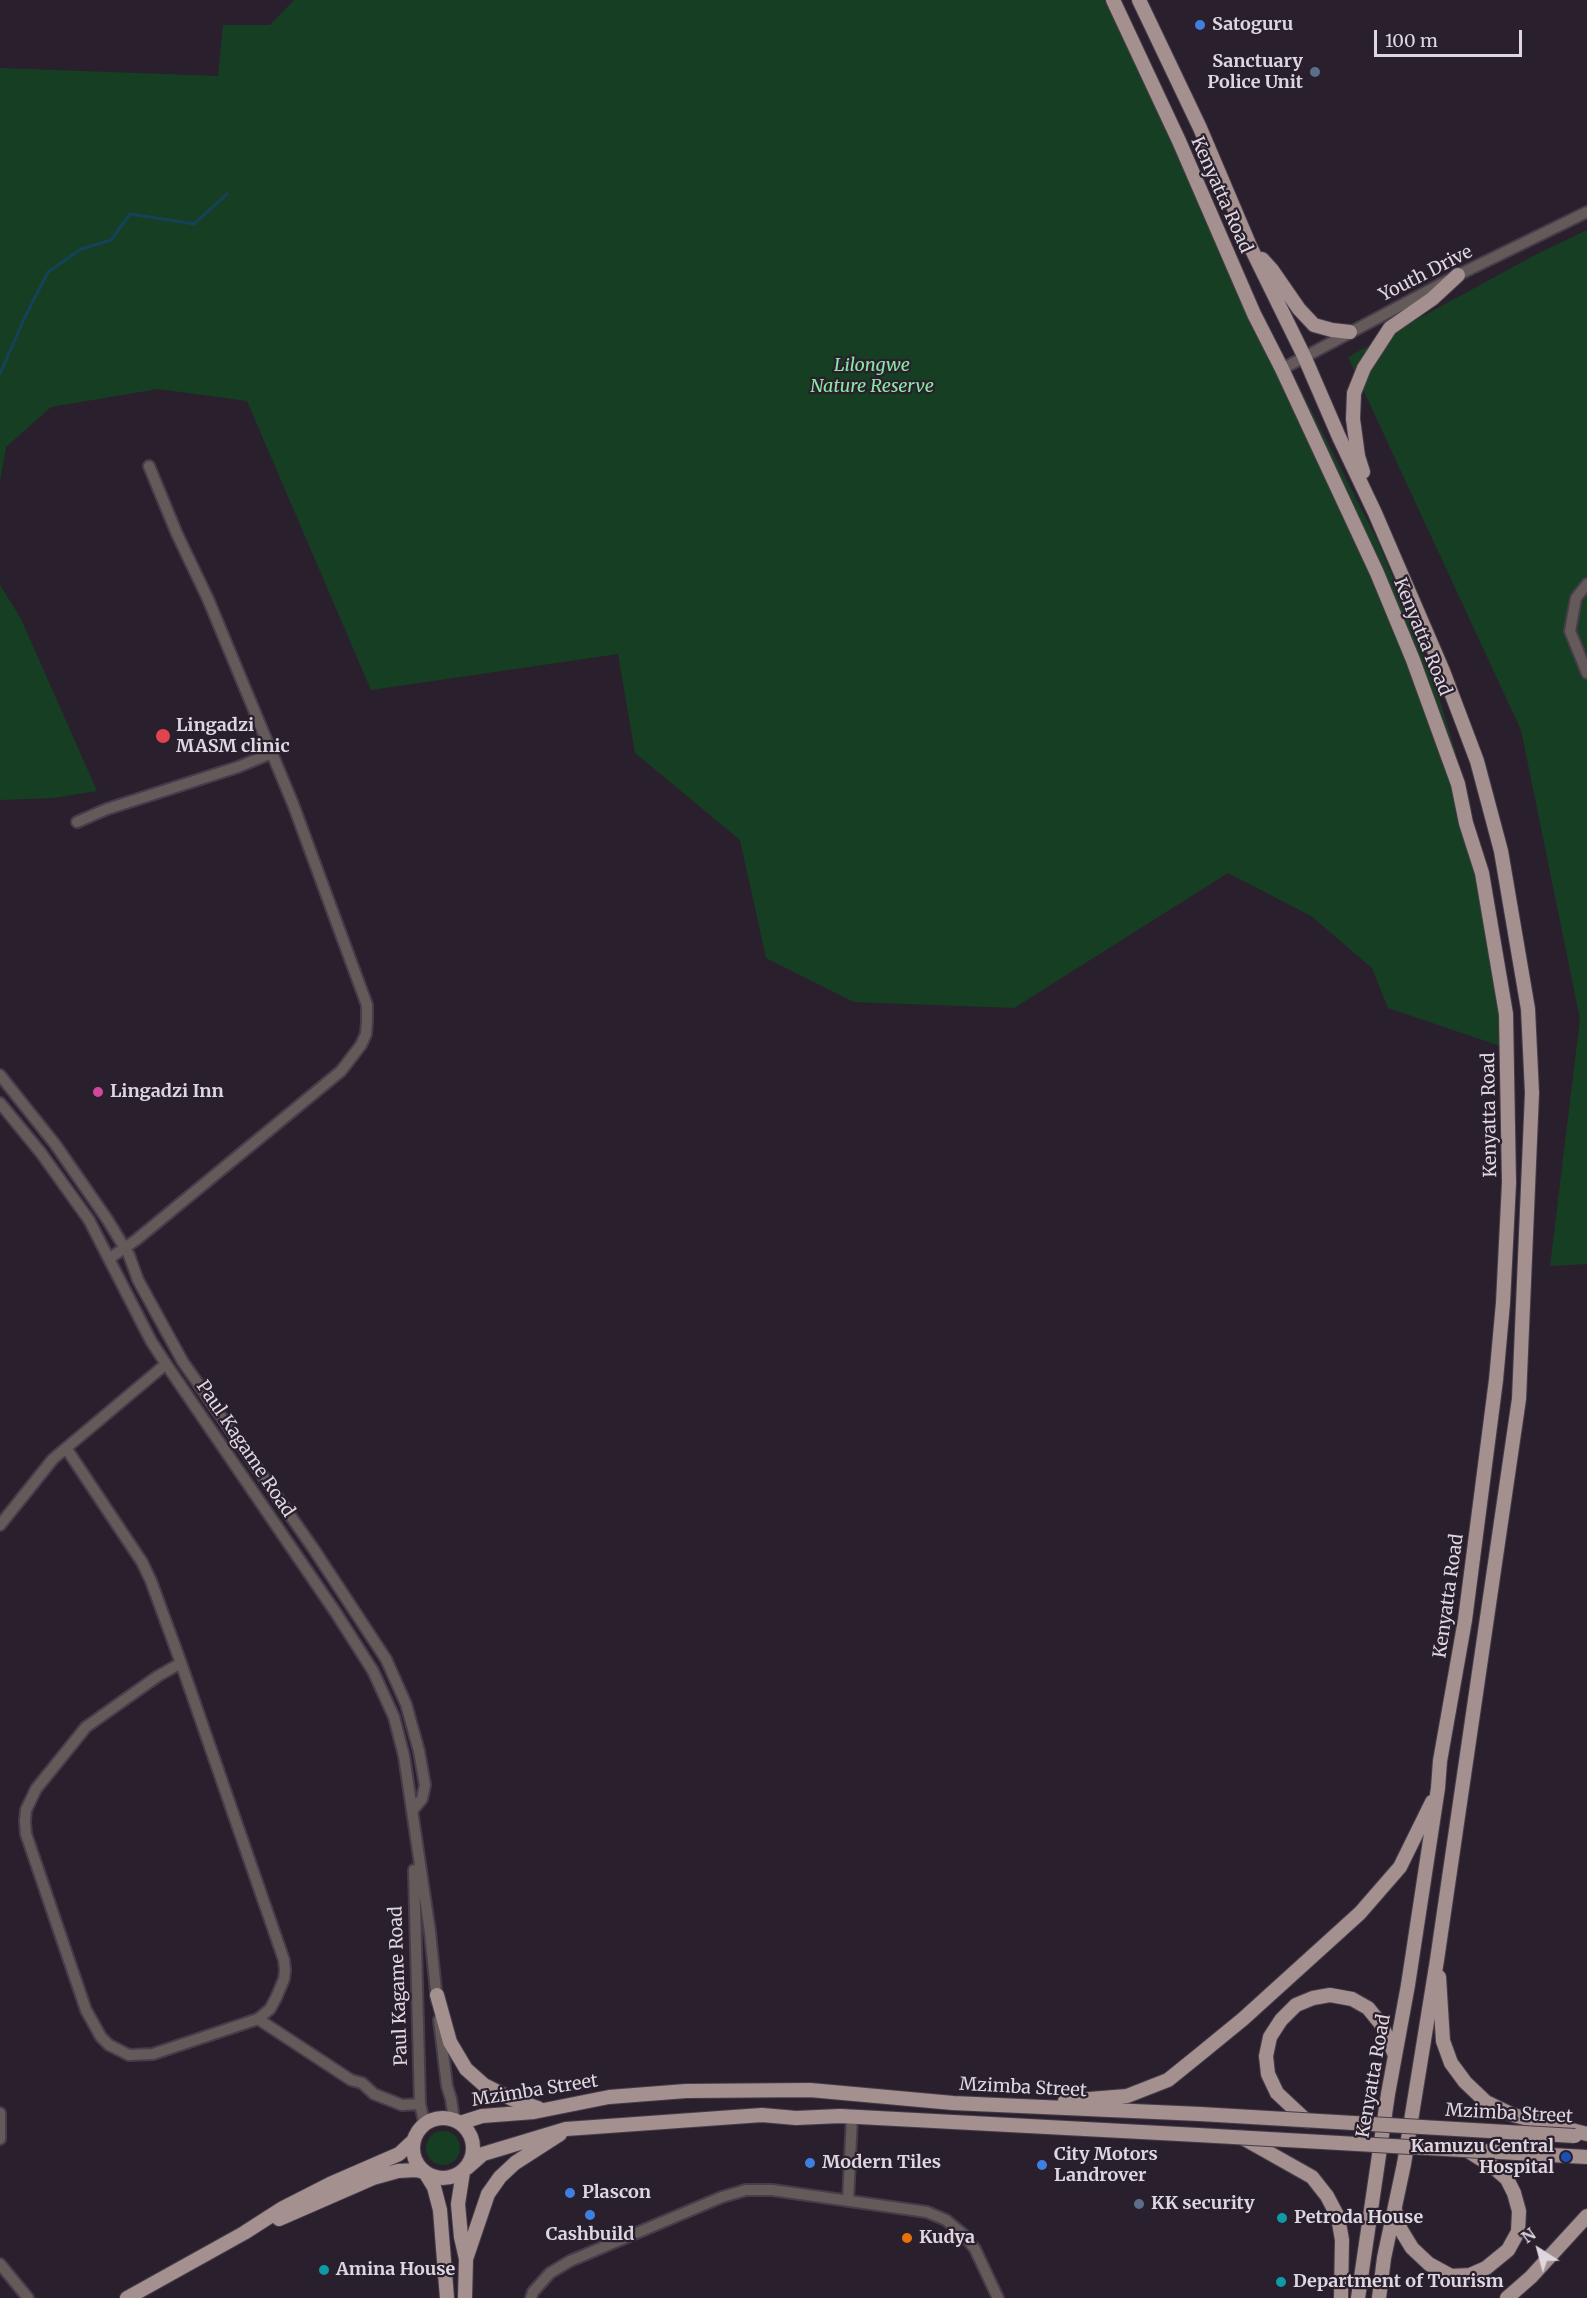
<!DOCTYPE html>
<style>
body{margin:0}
#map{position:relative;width:1587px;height:2298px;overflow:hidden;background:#2a202d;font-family:Merriweather,serif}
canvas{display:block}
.north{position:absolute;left:1509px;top:2220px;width:60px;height:60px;-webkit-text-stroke:4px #2a202d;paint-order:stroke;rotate:324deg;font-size:16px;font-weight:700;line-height:24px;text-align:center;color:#ded7e0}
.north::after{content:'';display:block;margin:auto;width:21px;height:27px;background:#ded7e0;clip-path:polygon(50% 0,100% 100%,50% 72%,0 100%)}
.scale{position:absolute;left:1374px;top:30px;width:148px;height:27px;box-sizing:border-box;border:3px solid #ded7e0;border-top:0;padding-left:8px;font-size:18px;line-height:21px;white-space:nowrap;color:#ded7e0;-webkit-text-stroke:4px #2a202d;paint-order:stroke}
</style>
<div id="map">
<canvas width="1587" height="2298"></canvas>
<div class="north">N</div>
<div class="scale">100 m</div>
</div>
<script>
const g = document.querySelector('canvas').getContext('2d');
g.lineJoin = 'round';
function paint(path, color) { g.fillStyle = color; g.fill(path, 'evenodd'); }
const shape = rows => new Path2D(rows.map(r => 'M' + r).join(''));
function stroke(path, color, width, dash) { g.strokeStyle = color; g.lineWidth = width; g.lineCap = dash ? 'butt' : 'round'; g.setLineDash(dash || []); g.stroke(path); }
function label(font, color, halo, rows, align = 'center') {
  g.font = font + ' Merriweather,serif'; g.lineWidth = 4.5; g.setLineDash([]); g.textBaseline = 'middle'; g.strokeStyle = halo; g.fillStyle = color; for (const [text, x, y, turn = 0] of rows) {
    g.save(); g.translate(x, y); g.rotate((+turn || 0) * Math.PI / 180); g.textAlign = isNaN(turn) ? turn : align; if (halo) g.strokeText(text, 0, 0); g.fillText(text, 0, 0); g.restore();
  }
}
const green = shape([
 [294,0,1104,0,1379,544,1431,671,1470,800,1512,1050,1388,1008,1372,968,1311,916,1228,873,1014,1008,854,1002,766,958,740,840,635,753,618,654,371,690,247,401,158,389,51,407,6,447,0,482,0,68,218,76,223,25,270,25],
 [1587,230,1587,1264,1550,1266,1580,1019,1521,730,1348,357,1535,255],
 [0,585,21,619,97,791,54,798,0,800],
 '426 2148a17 17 0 1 1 34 0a17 17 0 1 1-34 0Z'
]);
const stream = shape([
 [0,374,24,319,48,272,81,249,111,240,130,214,194,224,227,194]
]);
const minor = shape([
 [1282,369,1458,275,1587,212],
 [1587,584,1576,598,1570,631,1587,673],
 [77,822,107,809,238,767,272,753],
 [0,1075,55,1144,107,1219,129,1255,138,1280,183,1362,313,1548,386,1659,406,1704,419,1751,425,1785,422,1799,412,1811],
 [0,1103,41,1153,89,1220,151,1341,166,1364,336,1613,373,1671,394,1717,404,1756,430,1932,437,2001],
 [110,1258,136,1240,341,1071,361,1045,366,1034,367,1021,367,1005,293,804,208,599,177,534,149,466],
 [66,1448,142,1562,151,1581,181,1663,284,1960,285,1970,284,1979,276,1998,270,2009,258,2019,153,2054,129,2055,109,2045,101,2037,86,2010,26,1834,25,1821,26,1810,36,1789,86,1727,158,1676,181,1663],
 [0,1525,53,1459,166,1364],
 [414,1870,420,2104,424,2122,416,2135],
 [258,2019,351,2080,362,2083,374,2094,402,2105,420,2104],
 [439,2020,447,2086,451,2099,454,2120],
 [0,2113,0,2139],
 [848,2201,852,2117],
 [0,2264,28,2298],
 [531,2298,533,2292,550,2273,570,2261,722,2197,746,2190,772,2190,927,2212,946,2220,964,2235,975,2249,998,2298]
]);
const major = shape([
 [1113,0,1179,141,1254,314,1282,369,1377,573,1413,660,1458,784,1466,823,1482,873,1506,1014,1509,1183,1503,1303,1496,1380,1465,1620,1440,1761,1438,1788,1408,1985,1388,2094,1358,2298],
 [1139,0,1200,128,1250,246,1304,356,1339,437,1375,513,1443,671,1477,761,1501,851,1528,1009,1532,1093,1519,1399,1437,1960,1404,2164,1384,2258,1379,2298],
 [1262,259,1272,270,1299,309,1314,325,1332,330,1350,332],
 [1363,472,1358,456,1353,419,1354,393,1364,368,1390,328,1432,299,1458,275],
 [1439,1977,1443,2041,1451,2063,1465,2082,1486,2102,1513,2115,1587,2134],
 [437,1995,450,2042,466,2069,484,2085,512,2099,538,2108],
 [1065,2101,1127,2096,1168,2080,1199,2055,1243,2019,1360,1913,1400,1867,1432,1802],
 '413 2148a30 30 0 1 1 60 0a30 30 0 1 1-60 0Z',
 [1307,2121,1277,2093,1268,2074,1266,2056,1270,2037,1281,2020,1296,2005,1313,1998,1330,1995,1352,1999,1368,2008,1381,2024,1395,2055],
 [460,2123,482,2116,534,2112,609,2097,686,2091,810,2090,953,2103,1200,2114],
 [1241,2137,1312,2177,1327,2196,1338,2217,1342,2240,1341,2298],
 [467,2168,483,2154,566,2129,762,2115,796,2118,840,2116,1198,2135],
 [463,2172,458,2204,461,2237,466,2259,465,2298],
 [426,2174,434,2187,440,2210,447,2298],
 [1395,2210,1401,2230,1412,2248,1429,2264,1451,2276,1470,2275,1486,2268,1508,2250,1518,2232,1519,2211,1514,2193,1507,2179,1492,2166,1465,2149],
 [279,2219,373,2178,398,2171,416,2170,424,2172],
 [466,2259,488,2194,500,2177,515,2163,560,2134],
 [127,2298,244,2233,283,2208,330,2184,399,2154,414,2140],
 [1507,2298,1531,2277,1587,2216]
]);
const majorBridge = shape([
 [1200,2114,1575,2136],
 [1198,2135,1587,2157]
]);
const markers = [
 [1200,25,6,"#3f7fe0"],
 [1315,72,6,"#5c6f8a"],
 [163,736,8,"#e0444e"],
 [98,1092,6,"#d1479c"],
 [1566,2157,6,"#1a4fb4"],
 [810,2163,6,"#3f7fe0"],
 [1042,2165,6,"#3f7fe0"],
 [570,2193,6,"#3f7fe0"],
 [1139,2204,6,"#5c6f8a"],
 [590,2215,6,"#3f7fe0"],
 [1282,2218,6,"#0f9aa8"],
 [907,2238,6,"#e8710a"],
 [324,2270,6,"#0f9aa8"],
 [1281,2282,6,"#0f9aa8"]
];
const poiNames = [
 ["Satoguru",1212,25],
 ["Sanctuary",1303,62,"right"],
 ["Police Unit",1303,83,"right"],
 ["Lingadzi",176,726],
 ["MASM clinic",176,747],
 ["Lingadzi Inn",110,1092],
 ["Kamuzu Central",1554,2147,"right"],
 ["Hospital",1554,2168,"right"],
 ["City Motors",1054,2155],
 ["Landrover",1054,2176],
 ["Modern Tiles",822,2163],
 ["Plascon",582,2193],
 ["KK security",1151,2204],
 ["Petroda House",1294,2218],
 ["Cashbuild",590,2235,"center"],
 ["Kudya",919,2238],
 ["Amina House",336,2270],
 ["Department of Tourism",1293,2282]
];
const streetNames = [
 ["Kenyatta Road",1221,195,66],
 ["Youth Drive",1426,274,-27],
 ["Kenyatta Road",1422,637,68],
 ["Kenyatta Road",1490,1115,-91],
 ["Paul Kagame Road",245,1449,56],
 ["Kenyatta Road",1449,1596,-82],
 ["Paul Kagame Road",399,1986,-92],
 ["Kenyatta Road",1374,2076,-80],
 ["Mzimba Street",1023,2088,3],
 ["Mzimba Street",535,2091,-9],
 ["Mzimba Street",1509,2114,3]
];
const parkNames = [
 ["Lilongwe",872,366],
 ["Nature Reserve",872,387]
];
paint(green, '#163e23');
stroke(stream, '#144258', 3);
stroke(minor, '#473d4a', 14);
stroke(major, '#473d4a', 16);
stroke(minor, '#645a5a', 10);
stroke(major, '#a4908f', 14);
stroke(majorBridge, '#473d4a', 16, []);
stroke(majorBridge, '#a4908f', 14);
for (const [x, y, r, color] of markers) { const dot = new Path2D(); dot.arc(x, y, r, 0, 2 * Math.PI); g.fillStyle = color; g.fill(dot); stroke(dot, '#2a202d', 2); }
label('bold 18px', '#ded7e0', '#2a202d', poiNames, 'left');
label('18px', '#ded7e0', '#2a202d', streetNames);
label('italic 18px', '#8ae8a3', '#2a202d', parkNames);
</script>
